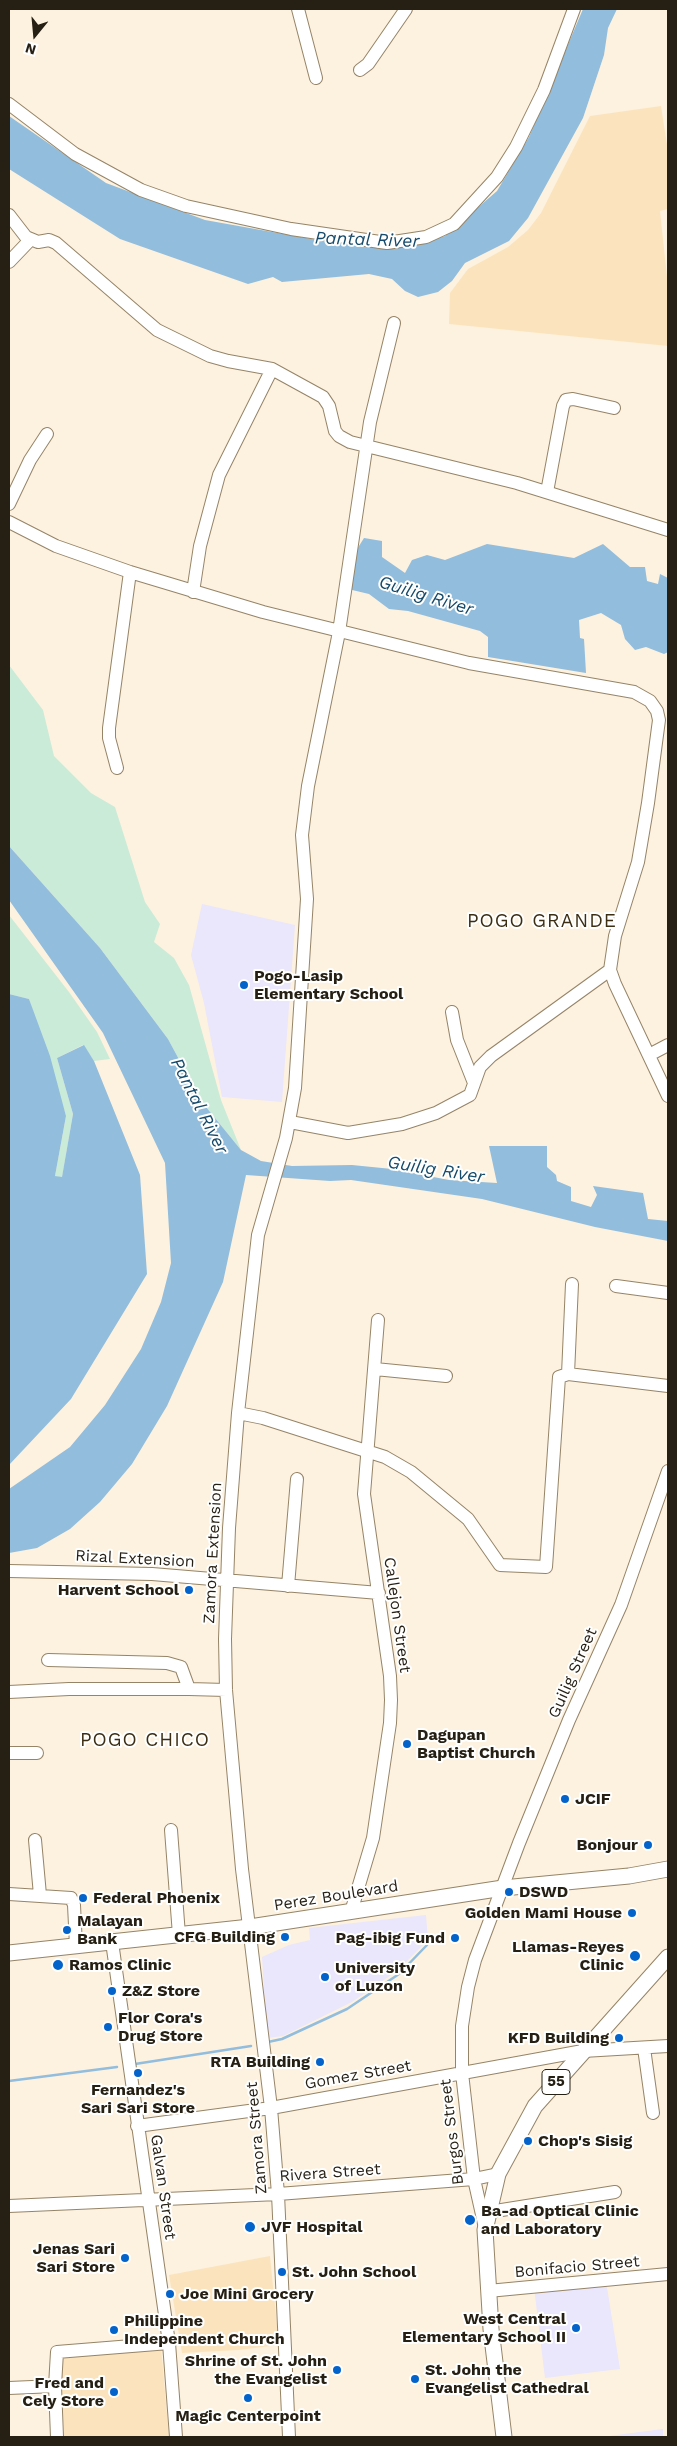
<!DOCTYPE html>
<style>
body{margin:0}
#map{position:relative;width:677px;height:2446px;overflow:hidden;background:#fdf2df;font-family:"Work Sans",sans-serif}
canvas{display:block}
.frame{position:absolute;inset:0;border:10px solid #261f13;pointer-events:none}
.north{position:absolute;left:10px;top:10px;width:50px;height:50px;-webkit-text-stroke:4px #fff;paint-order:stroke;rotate:197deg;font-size:14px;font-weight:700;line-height:20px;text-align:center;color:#261f13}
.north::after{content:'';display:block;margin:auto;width:18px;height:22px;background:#261f13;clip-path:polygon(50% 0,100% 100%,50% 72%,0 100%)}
</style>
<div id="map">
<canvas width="677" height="2446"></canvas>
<div class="frame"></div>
<div class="north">N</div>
</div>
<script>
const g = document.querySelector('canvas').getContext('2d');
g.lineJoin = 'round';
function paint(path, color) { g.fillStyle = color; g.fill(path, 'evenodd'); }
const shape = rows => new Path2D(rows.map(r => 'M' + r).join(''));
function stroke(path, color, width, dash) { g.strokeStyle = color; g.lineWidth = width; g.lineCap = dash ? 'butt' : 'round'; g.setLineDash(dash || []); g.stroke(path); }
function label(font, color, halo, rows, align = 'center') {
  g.font = font + ' "Work Sans",sans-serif'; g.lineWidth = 4; g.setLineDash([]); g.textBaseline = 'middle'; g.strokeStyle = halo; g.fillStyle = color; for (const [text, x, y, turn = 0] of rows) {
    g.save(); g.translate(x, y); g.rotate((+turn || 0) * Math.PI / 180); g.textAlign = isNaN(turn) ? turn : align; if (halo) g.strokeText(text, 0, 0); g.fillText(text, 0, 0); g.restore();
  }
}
const built = shape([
 [661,106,668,151,668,209,660,211,668,286,668,346,449,324,450,293,468,269,508,247,528,230,541,213,590,116],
 [270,2256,279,2345,239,2350,182,2353,169,2275],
 [161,2346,169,2437,64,2437,59,2354]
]);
const education = shape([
 [202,904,295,925,282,1102,222,1097,204,1003,191,955],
 [426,1915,428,1940,397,1971,352,2002,283,2036,267,2038,262,1957,289,1945,310,1940,309,1928],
 [606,2281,620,2369,545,2378,534,2287],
 [663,2429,663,2437,601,2437]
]);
const green = shape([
 [9,665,43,710,54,756,91,793,115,807,145,902,160,924,154,942,174,958,189,985,221,1100,241,1150,202,1102,168,1039,100,948,9,846],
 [9,915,69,992,97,1032,110,1059,94,1061,83,1045,57,1058,73,1114,62,1178,55,1176,66,1116,29,999,9,994]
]);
const water = shape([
 [583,9,617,9,608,28,604,55,583,118,528,218,509,241,465,263,452,281,438,292,418,297,405,291,392,279,369,274,282,282,273,277,248,284,120,239,9,169,9,116,106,183,205,220,317,240,408,248,445,236,497,191,529,137],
 [364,538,382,541,382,557,405,573,412,560,427,555,445,560,487,544,574,558,603,544,630,567,645,567,647,581,658,584,660,574,668,578,668,652,664,654,646,647,635,650,625,639,621,625,601,613,579,620,580,638,584,639,586,673,488,657,488,637,480,631,408,611,389,609,369,594,348,589,354,554],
 [9,846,100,948,168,1039,202,1102,241,1150,261,1161,292,1166,352,1165,392,1169,449,1180,497,1183,489,1146,547,1146,547,1167,556,1175,557,1181,571,1187,571,1201,591,1207,597,1195,593,1186,643,1193,648,1219,668,1221,668,1241,595,1227,482,1199,351,1180,330,1181,246,1175,223,1282,167,1406,132,1464,100,1502,70,1529,37,1548,9,1553,9,1489,70,1447,105,1405,141,1349,161,1302,171,1263,165,1163,103,1033,9,900],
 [9,994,29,999,50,1056,66,1116,55,1176,62,1177,73,1114,57,1058,84,1045,94,1061,140,1175,147,1274,71,1399,9,1465]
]);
const stream = shape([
 [268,2042,282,2039,347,2009,399,1974,427,1945],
 [135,2064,251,2046],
 [9,2081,117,2067]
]);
const minor = shape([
 [298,9,316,78],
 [360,70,368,64,406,9],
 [9,104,75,154,141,190,186,206,291,229,387,243,426,237,454,224,497,177,516,147,544,90,574,9],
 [9,215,26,237,38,242,49,240,56,243,157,330,210,356,228,361,272,369,323,397,329,406,335,431,339,436,350,442,517,483,668,530],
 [9,262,31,239],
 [547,492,563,406,566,400,573,399,614,408],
 [9,504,30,460,47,434],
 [9,522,56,546,130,572,263,612,469,663,634,692,650,701,657,711,659,720,648,803,638,862,615,936,610,970,615,984,668,1096],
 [193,592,200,546,219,475,272,369],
 [117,768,109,738,109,728,130,572],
 [452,1012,457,1040,474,1083],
 [649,1055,668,1045],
 [290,1122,348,1133,402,1124,436,1113,470,1095,480,1067,491,1056,610,970],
 [616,1286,668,1293],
 [375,1369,446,1376],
 [568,1374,572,1284],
 [238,1413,263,1418,385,1457,411,1472,468,1519,500,1565,546,1567,559,1377,568,1374,668,1386],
 [9,1571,152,1574,379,1593],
 [288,1586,297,1479],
 [48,1660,167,1663,181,1667,189,1689,226,1690],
 [9,1692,69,1689,189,1689],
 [9,1753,37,1753],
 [171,1830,179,1935],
 [35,1840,40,1895],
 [9,1894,71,1898,74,1905,76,1946],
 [351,1912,373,1838,390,1723,391,1700,390,1676,364,1494,378,1320],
 [112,1942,169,2343,176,2437],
 [644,2048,653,2113],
 [137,2126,271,2108,583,2051,668,2046],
 [9,2206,278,2194,474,2179,498,2174],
 [489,2212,615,2192],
 [485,2228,474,2179,462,2073,462,2026,468,1987,475,1960,519,1843,569,1720,621,1605,668,1471],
 [488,2291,668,2274],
 [9,2388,55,2386],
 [57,2437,55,2386,57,2352,169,2343],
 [289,2437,278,2194,271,2108,242,1869,226,1690,225,1639,229,1528,238,1413,258,1235,286,1138,295,1088,307,899,302,835,308,786,339,632,370,422,394,323]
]);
const major = shape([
 [9,1953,250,1927,503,1888,629,1876,668,1869],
 [504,2437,491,2329,485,2230,498,2174,535,2106,668,1957]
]);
const markers = [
 [244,985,5,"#0462cb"],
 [189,1590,5,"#0462cb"],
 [407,1744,5,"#0462cb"],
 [565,1799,5,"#0462cb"],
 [648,1845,5,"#0462cb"],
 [509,1892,5,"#0462cb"],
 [83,1898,5,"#0462cb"],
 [632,1913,5,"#0462cb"],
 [67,1930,5,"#0462cb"],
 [285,1937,5,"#0462cb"],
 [455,1938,5,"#0462cb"],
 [635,1956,6,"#0462cb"],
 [58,1965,6,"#0462cb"],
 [325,1977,5,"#0462cb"],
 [112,1991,5,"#0462cb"],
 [108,2027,5,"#0462cb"],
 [619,2038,5,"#0462cb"],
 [320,2062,5,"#0462cb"],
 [138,2073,5,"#0462cb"],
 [528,2141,5,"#0462cb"],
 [470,2220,6,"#0462cb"],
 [250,2227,6,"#0462cb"],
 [125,2258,5,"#0462cb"],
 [282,2272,5,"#0462cb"],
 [170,2294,5,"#0462cb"],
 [576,2328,5,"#0462cb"],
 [114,2330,5,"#0462cb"],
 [337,2370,5,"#0462cb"],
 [415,2379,5,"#0462cb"],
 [114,2392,5,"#0462cb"],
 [248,2398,5,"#0462cb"]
];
const shields = [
 [556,2082,28]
];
const shieldNames = [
 ["55",556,2082]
];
const poiNames = [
 ["Pogo-Lasip",254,976],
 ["Elementary School",254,994],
 ["Harvent School",179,1590,"right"],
 ["Dagupan",417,1735],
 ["Baptist Church",417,1753],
 ["JCIF",575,1799],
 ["Bonjour",638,1845,"right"],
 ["DSWD",519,1892],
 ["Federal Phoenix",93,1898],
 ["Golden Mami House",622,1913,"right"],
 ["Malayan",77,1921],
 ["Bank",77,1939],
 ["CFG Building",275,1937,"right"],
 ["Pag-ibig Fund",445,1938,"right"],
 ["Llamas-Reyes",624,1947,"right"],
 ["Clinic",624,1965,"right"],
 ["Ramos Clinic",69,1965],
 ["University",335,1968],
 ["of Luzon",335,1986],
 ["Z&Z Store",122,1991],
 ["Flor Cora's",118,2018],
 ["Drug Store",118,2036],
 ["KFD Building",609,2038,"right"],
 ["RTA Building",310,2062,"right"],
 ["Fernandez's",138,2090,"center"],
 ["Sari Sari Store",138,2108,"center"],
 ["Chop's Sisig",538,2141],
 ["Ba-ad Optical Clinic",481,2211],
 ["and Laboratory",481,2229],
 ["JVF Hospital",261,2227],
 ["Jenas Sari",115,2249,"right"],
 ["Sari Store",115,2267,"right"],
 ["St. John School",292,2272],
 ["Joe Mini Grocery",180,2294],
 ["West Central",566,2319,"right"],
 ["Elementary School II",566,2337,"right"],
 ["Philippine",124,2321],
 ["Independent Church",124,2339],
 ["Shrine of St. John",327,2361,"right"],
 ["the Evangelist",327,2379,"right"],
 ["St. John the",425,2370],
 ["Evangelist Cathedral",425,2388],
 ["Fred and",104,2383,"right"],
 ["Cely Store",104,2401,"right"],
 ["Magic Centerpoint",248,2416,"center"]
];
const streetNames = [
 ["Zamora Extension",213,1553,-87],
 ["Rizal Extension",135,1559,3],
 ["Callejon Street",397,1615,82],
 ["Guilig Street",573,1673,-66],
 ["Perez Boulevard",336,1896,-9],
 ["Gomez Street",358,2075,-10],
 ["Burgos Street",452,2132,-97],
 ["Zamora Street",257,2138,-95],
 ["Rivera Street",330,2173,-4],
 ["Galvan Street",163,2187,82],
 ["Bonifacio Street",577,2267,-5]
];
const waterNames = [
 ["Pantal River",367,240,2],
 ["Guilig River",426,596,17],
 ["Pantal River",199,1106,63],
 ["Guilig River",436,1170,9]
];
const quarterNames = [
 ["POGO GRANDE",542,921],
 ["POGO CHICO",145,1740]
];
paint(built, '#fbe4bd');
paint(education, '#eae6fc');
paint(green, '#cbebd9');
paint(water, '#92bddd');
stroke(stream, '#92bddd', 2.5);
stroke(minor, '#958467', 14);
stroke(major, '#958467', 17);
stroke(minor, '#fff', 12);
stroke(major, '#fff', 15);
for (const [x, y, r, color] of markers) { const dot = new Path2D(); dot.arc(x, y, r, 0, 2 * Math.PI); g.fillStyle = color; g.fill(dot); stroke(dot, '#fff', 2); }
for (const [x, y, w] of shields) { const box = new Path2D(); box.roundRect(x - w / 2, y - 12.5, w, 25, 4); g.fillStyle = '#fff'; g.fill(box); stroke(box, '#261f13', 1); }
label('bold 15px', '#261f13', null, shieldNames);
label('bold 16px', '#261f13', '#fff', poiNames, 'left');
label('16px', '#261f13', '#fff', streetNames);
label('italic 18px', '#164a6a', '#fff', waterNames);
g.letterSpacing = '1px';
label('19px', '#3c2e13', '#fff', quarterNames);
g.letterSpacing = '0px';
</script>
